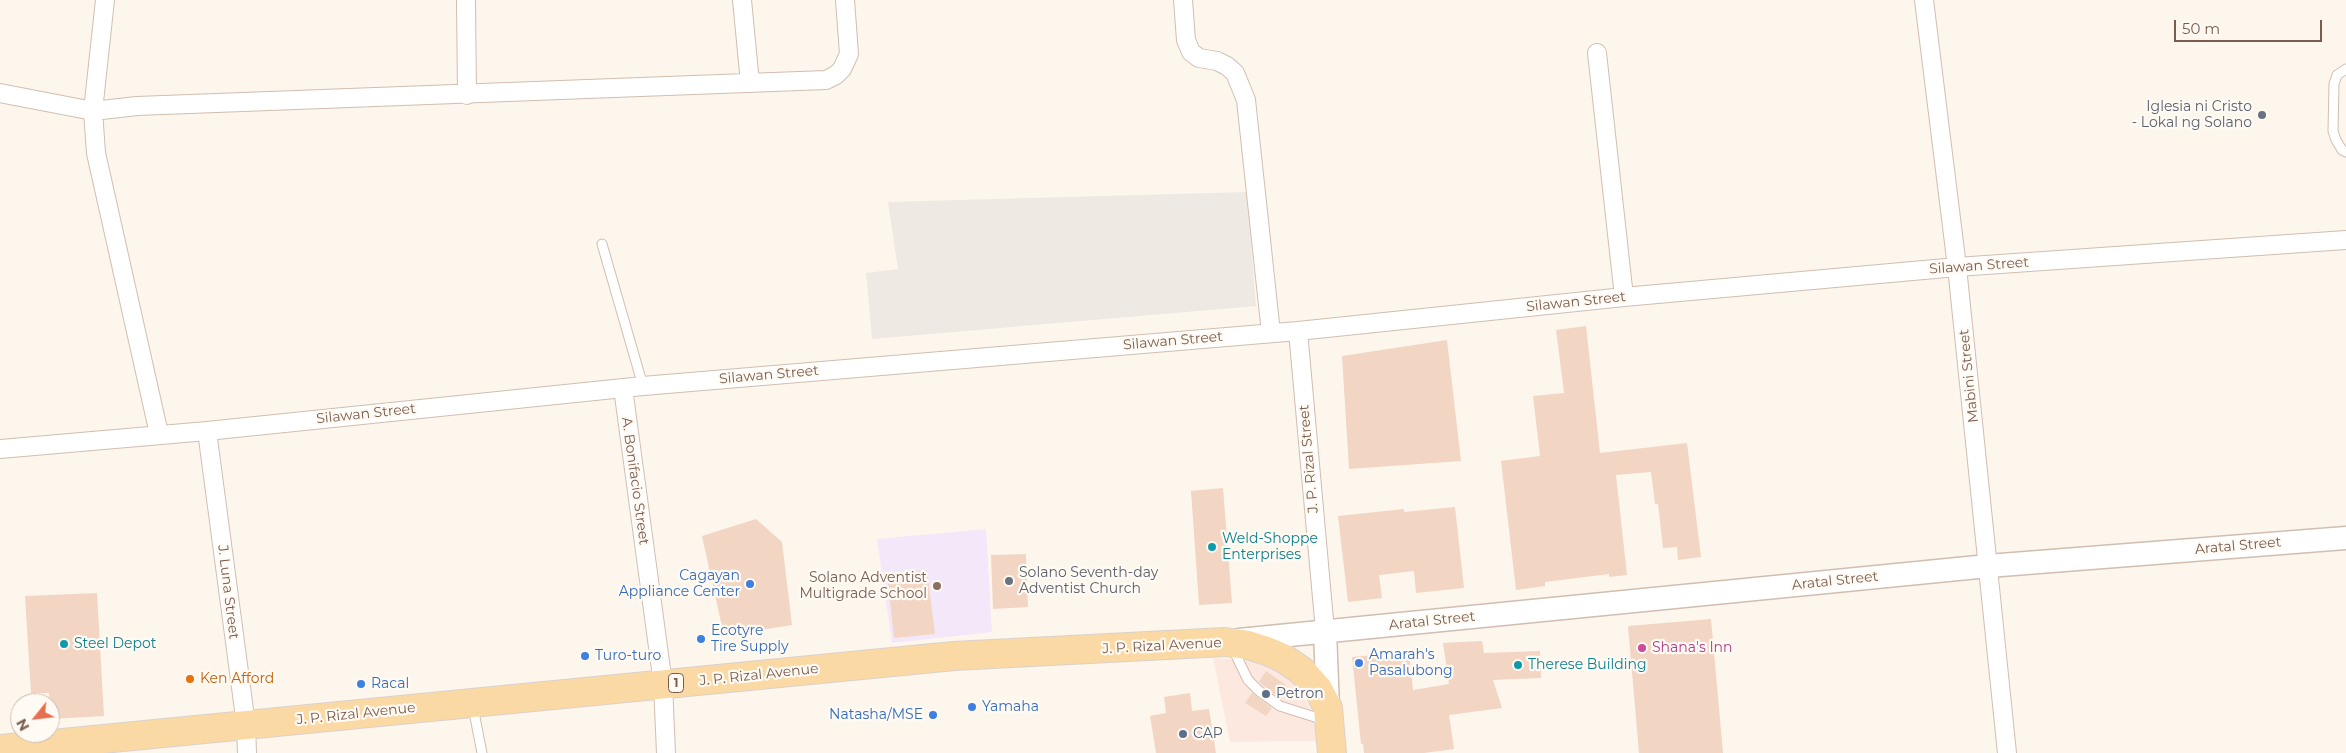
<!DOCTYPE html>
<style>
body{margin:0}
#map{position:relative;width:2346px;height:753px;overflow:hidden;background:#fdf6ec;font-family:Montserrat,sans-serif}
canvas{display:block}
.north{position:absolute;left:10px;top:693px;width:50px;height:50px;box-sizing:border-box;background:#fffaf3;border:1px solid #cabbb1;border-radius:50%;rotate:241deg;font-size:14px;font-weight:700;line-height:20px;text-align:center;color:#7a5c4d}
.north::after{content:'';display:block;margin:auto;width:18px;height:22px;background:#e76f51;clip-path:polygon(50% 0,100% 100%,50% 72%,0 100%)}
.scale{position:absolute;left:2174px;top:20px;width:148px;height:22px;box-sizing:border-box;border:2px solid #7a5c4d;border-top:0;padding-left:6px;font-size:15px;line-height:18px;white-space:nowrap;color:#7a5c4d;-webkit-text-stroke:4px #fffaf3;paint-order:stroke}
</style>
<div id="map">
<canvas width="2346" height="753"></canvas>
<div class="north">N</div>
<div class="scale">50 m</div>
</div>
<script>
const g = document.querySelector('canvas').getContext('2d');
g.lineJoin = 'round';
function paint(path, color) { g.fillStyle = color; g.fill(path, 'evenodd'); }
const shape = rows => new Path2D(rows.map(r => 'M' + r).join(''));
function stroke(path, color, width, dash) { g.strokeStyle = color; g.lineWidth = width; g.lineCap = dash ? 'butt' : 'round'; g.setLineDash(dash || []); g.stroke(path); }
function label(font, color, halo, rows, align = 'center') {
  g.font = font + ' Montserrat,sans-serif'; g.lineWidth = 4.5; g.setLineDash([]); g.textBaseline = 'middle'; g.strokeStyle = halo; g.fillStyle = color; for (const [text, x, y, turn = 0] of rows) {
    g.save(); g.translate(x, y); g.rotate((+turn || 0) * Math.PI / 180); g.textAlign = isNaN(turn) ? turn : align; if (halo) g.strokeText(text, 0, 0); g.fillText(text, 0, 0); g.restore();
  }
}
const commercial = shape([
 [1213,658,1255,661,1283,673,1293,681,1311,709,1319,741,1230,742]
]);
const industrial = shape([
 [1247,192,1256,306,872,339,866,273,898,269,888,202]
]);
const education = shape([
 [986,529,992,632,892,643,877,539]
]);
const building = shape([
 [1586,326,1600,453,1687,443,1701,557,1678,560,1677,547,1663,548,1658,504,1655,504,1651,472,1616,475,1627,575,1609,577,1609,574,1545,582,1545,586,1516,590,1501,461,1540,456,1533,396,1564,393,1556,330],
 [1447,340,1461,461,1349,469,1342,356],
 [1223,488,1232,603,1199,605,1191,491],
 [1455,507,1464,588,1416,593,1414,571,1379,575,1382,598,1348,602,1338,516,1404,509,1404,512],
 [756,519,782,542,792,625,724,636,702,536],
 [1026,554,1028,607,993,609,991,555],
 [927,570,935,634,894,638,887,574],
 [97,593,104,716,51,719,49,693,31,693,25,596],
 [1711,619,1723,753,1639,753,1628,626],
 [1482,641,1484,653,1540,651,1541,678,1493,680,1502,708,1449,715,1454,749,1424,753,1364,753,1363,744,1361,744,1352,657,1409,652,1413,690,1449,684,1443,643],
 [1266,671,1286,685,1278,697,1259,682],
 [1190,693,1192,711,1209,709,1216,753,1156,753,1150,716,1166,713,1164,697],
 [1252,693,1272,708,1266,716,1245,703]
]);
const service = shape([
 [2346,69,2337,75,2334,84,2333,131,2336,140,2342,150,2346,152],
 [602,244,643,386],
 [1232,647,1248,680,1259,691,1280,706,1324,720],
 [473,707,482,753]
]);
const minor = shape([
 [105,0,93,111,96,153,159,434],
 [466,0,467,95],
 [742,0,750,83],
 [1183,0,1186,40,1191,52,1199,58,1217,61,1227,66,1235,73,1246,100,1271,333],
 [1924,0,1957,267,2007,753],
 [1597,53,1624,297],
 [0,93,93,111,137,106,826,80,836,75,842,69,849,54,845,0],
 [1298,331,1325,631],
 [623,388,663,684,666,753],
 [207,431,246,725,247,753],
 [0,449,207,431,643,386,1298,331,1624,297,1957,267,2346,240]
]);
const tertiary = shape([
 [1325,631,1328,708],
 [1239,640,1988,566,2346,538]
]);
const primary = shape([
 [0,749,954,656,1225,642,1248,645,1267,651,1283,658,1302,671,1318,689,1328,708,1332,753]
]);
const markers = [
 [2262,115,5,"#6b7280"],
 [1212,547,5,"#0f9aa8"],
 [1009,581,5,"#6b7280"],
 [750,584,5,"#3f7fe0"],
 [937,586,5,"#8d6e63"],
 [701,639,5,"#3f7fe0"],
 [64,644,5,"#0f9aa8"],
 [1642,648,5,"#d1479c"],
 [585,656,5,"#3f7fe0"],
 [1359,663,5,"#3f7fe0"],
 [1518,665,5,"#0f9aa8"],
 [190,679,5,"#e8710a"],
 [361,684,5,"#3f7fe0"],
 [1266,694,5,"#5c6f8a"],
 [972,707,5,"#3f7fe0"],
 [933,715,5,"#3f7fe0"],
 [1183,734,5,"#5c6f8a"]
];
const shields = [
 [676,683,15]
];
const shieldNames = [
 ["1",676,683]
];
const worshipNames = [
 ["Iglesia ni Cristo",2252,107],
 ["- Lokal ng Solano",2252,123],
 ["Solano Seventh-day",1019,573,"left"],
 ["Adventist Church",1019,589,"left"]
];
const streetNames = [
 ["Silawan Street",1979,266,-4],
 ["Silawan Street",1576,302,-6],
 ["Silawan Street",1173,341,-5],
 ["Silawan Street",769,375,-5],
 ["Mabini Street",1969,376,-96],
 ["Silawan Street",366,414,-6],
 ["J. P. Rizal Street",1309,459,-95],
 ["A. Bonifacio Street",635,481,82],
 ["Aratal Street",2238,546,-5],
 ["Aratal Street",1835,581,-6],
 ["J. Luna Street",228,592,83],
 ["Aratal Street",1432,621,-6],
 ["J. P. Rizal Avenue",1162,646,-3],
 ["J. P. Rizal Avenue",759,675,-6],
 ["J. P. Rizal Avenue",356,714,-6]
];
const cultureNames = [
 ["Weld-Shoppe",1222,539],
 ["Enterprises",1222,555],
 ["Steel Depot",74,644],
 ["Therese Building",1528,665]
];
const shopNames = [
 ["Cagayan",740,576,"right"],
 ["Appliance Center",740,592,"right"],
 ["Ecotyre",711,631],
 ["Tire Supply",711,647],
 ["Amarah's",1369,655],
 ["Pasalubong",1369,671],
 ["Turo-turo",595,656],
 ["Racal",371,684],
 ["Yamaha",982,707],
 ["Natasha/MSE",923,715,"right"]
];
const educationNames = [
 ["Solano Adventist",927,578],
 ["Multigrade School",927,594]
];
const hotelNames = [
 ["Shana's Inn",1652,648]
];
const foodNames = [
 ["Ken Afford",200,679]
];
const serviceNames = [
 ["Petron",1276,694],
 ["CAP",1193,734]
];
paint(commercial, '#fde8e0');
paint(industrial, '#efe9e4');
paint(education, '#f3e8fa');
paint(building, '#f3d5c3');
stroke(service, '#d1beb0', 11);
stroke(minor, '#d1beb0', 20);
stroke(tertiary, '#d1beb0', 25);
stroke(primary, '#dad1cd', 30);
stroke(service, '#fff', 9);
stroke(minor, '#fff', 18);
stroke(tertiary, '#fff', 22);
stroke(primary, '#fbd9a5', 28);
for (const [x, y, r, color] of markers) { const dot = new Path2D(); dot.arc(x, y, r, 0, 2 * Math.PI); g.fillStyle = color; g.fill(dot); stroke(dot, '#fffaf3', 2); }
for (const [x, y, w] of shields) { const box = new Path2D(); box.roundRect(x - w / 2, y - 9.5, w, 19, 4); g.fillStyle = '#fffaf3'; g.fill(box); stroke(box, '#7a5c4d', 1); }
label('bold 12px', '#7a5c4d', null, shieldNames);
label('14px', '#5b616d', '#fffaf3', worshipNames, 'right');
label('14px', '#7a5c4d', '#fffaf3', streetNames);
label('14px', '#0d838f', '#fffaf3', cultureNames, 'left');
label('14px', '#366cbe', '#fffaf3', shopNames, 'left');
label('14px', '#785e54', '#fffaf3', educationNames, 'right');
label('14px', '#b23c85', '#fffaf3', hotelNames, 'left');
label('14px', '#c56008', '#fffaf3', foodNames, 'left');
label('14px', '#4e5e75', '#fffaf3', serviceNames, 'left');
</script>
